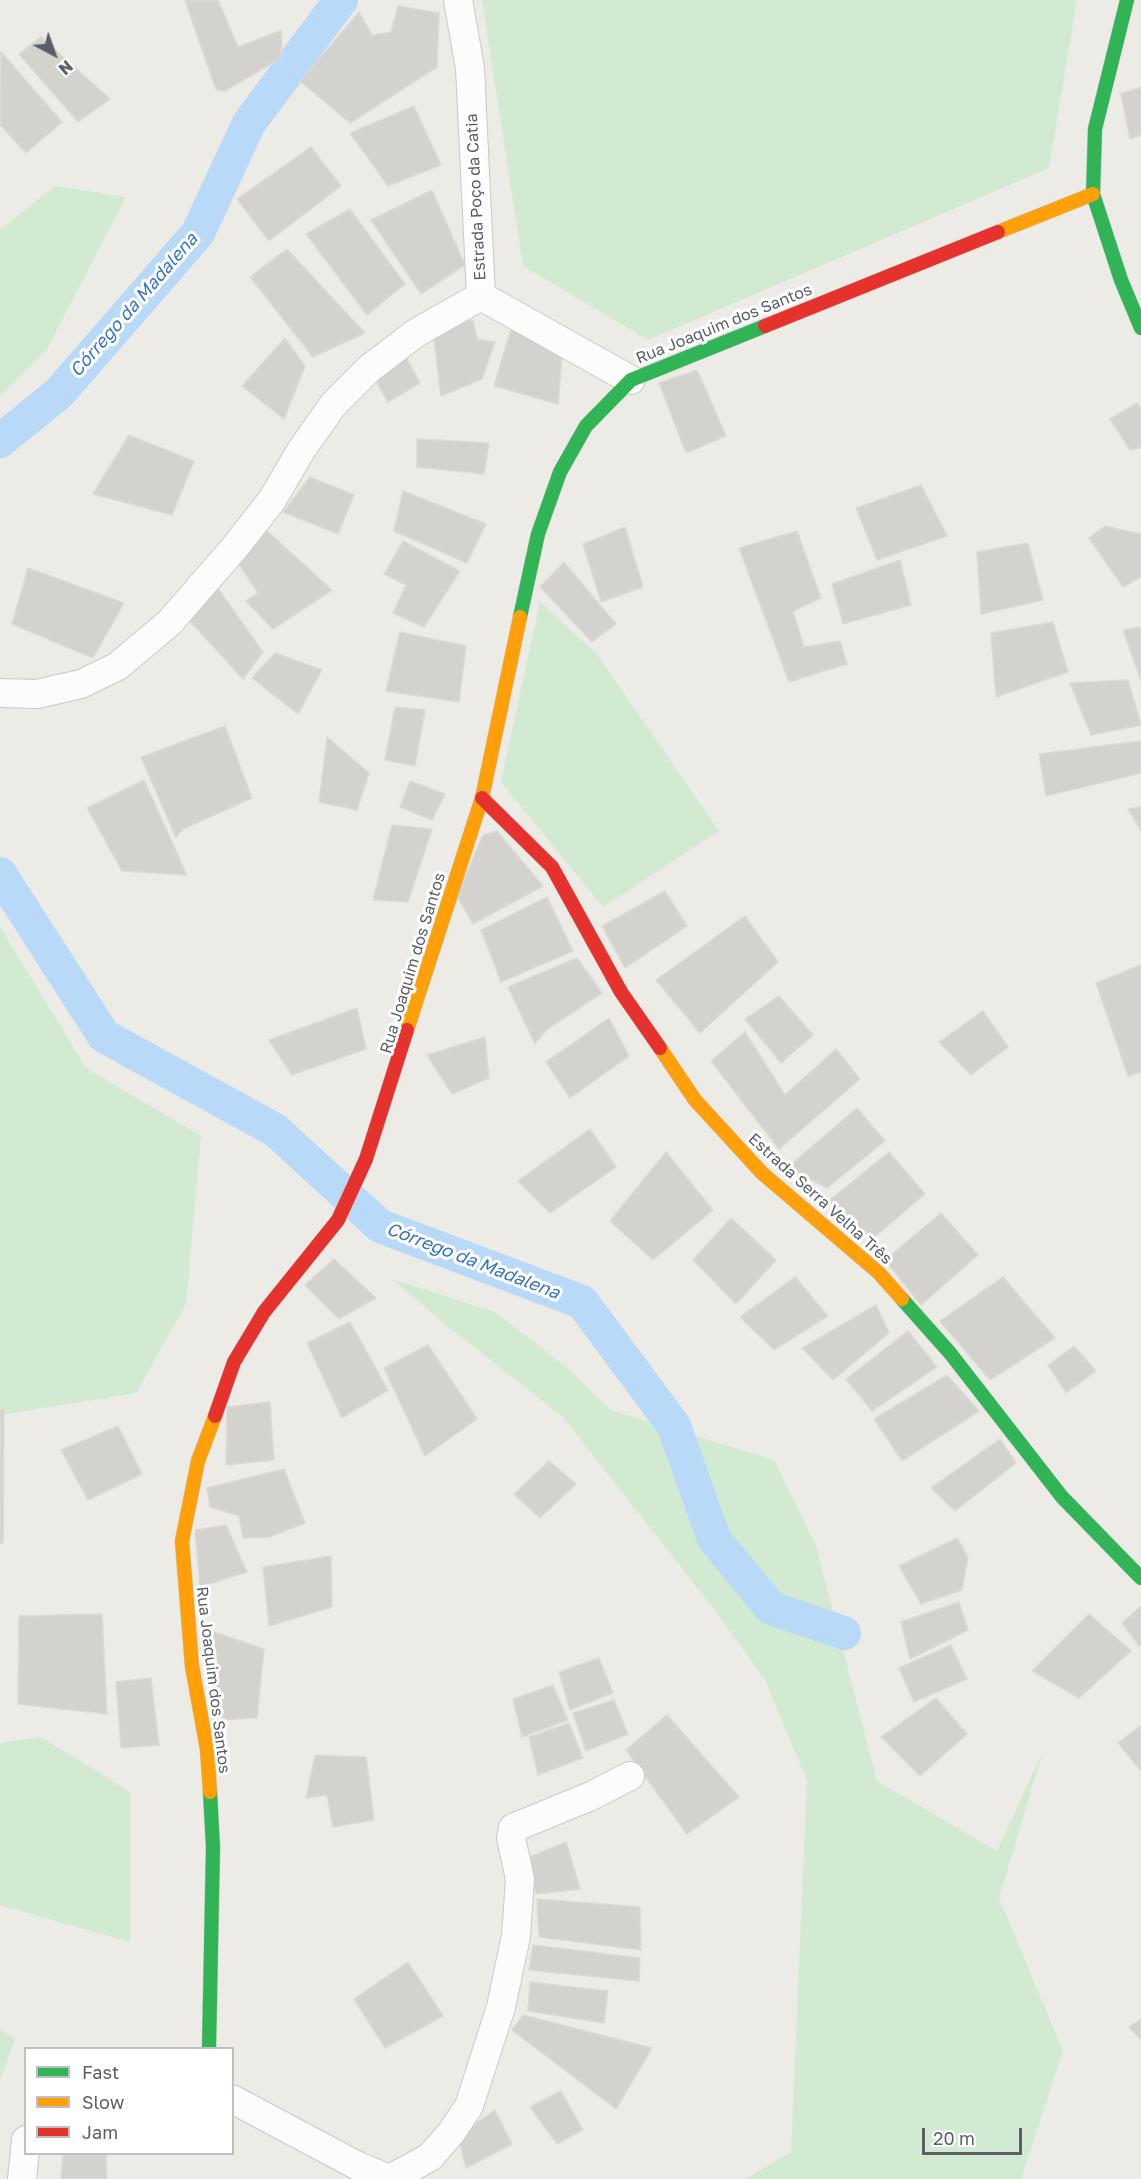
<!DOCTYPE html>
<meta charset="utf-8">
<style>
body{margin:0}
#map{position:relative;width:1141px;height:2179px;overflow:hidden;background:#ecebe6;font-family:"Golos Text",sans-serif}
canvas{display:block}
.legend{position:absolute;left:24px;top:2047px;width:210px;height:108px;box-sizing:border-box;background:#fff;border:2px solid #bdbfc1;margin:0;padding:8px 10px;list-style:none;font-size:18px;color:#5b5f65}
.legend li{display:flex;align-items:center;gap:12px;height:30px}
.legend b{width:30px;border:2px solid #bdbfc1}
.north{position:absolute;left:24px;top:24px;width:60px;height:60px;-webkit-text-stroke:4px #fff;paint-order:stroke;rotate:139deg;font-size:16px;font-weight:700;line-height:24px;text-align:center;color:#5b5f65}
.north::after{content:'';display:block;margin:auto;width:21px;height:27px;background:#5b5f65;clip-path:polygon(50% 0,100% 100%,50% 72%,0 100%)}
.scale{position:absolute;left:922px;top:2128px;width:100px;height:27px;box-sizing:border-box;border:3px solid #5b5f65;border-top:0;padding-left:8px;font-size:18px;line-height:21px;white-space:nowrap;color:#5b5f65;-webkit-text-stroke:4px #fff;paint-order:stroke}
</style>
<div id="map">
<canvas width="1141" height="2179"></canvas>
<ul class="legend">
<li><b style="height:8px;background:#30b455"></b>Fast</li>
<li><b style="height:8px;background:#ff9f0a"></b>Slow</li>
<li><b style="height:8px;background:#e5322d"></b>Jam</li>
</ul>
<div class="north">N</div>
<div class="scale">20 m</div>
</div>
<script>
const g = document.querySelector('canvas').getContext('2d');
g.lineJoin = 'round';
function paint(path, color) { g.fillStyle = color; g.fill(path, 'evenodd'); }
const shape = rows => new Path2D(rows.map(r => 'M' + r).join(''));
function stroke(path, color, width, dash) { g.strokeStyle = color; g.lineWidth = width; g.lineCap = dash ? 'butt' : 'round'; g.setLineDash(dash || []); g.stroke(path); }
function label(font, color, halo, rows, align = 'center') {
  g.font = font + ' "Golos Text",sans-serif'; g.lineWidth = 6; g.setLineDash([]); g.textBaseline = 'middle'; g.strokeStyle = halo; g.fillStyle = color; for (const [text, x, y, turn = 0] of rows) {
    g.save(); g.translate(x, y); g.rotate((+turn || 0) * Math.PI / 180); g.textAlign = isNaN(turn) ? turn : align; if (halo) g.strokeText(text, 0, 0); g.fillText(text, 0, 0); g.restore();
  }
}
const green = shape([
 [482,0,1077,0,1049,168,648,340,523,266],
 [55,186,126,197,47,349,0,396,0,230],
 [540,602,596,653,719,831,603,907,501,782],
 [0,927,86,1068,201,1136,186,1304,136,1393,0,1415],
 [392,1279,495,1312,565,1366,611,1410,774,1460,816,1546,877,1781,997,1851,1043,1751,999,1898,1063,2051,1021,2179,745,2179,791,2152,807,1780,764,1678,707,1600,562,1416,451,1329],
 [41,1737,130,1792,130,1942,0,1905,0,1743],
 [0,2029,15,2039,0,2081]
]);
const canal = shape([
 [0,441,59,393,198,233,249,123,341,0],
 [0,874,104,1036,275,1130,380,1226,582,1302,674,1426,714,1539,771,1608,844,1633]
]);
const building = shape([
 [185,0,218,0,238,47,282,30,281,58,225,91,216,90,185,0],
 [398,6,439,13,437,67,350,123,300,81,359,12,372,35,391,32,398,6],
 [41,37,110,99,78,122,19,54,41,37],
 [1,52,62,122,26,153,0,125,1,52],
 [1141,87,1141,135,1130,139,1121,94,1141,87],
 [414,106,441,165,388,186,350,133,414,106],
 [311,147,341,186,269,241,237,199,311,147],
 [432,190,465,265,421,294,371,220,432,190],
 [350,209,405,284,367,315,306,234,350,209],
 [287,249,365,333,313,357,250,277,287,249],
 [473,320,477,339,495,342,482,379,441,396,433,331,473,320],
 [513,323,562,356,558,404,494,386,513,323],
 [285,338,305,366,284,419,242,386,285,338],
 [405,355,420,383,388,402,374,378,405,355],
 [697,370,726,436,686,453,659,383,697,370],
 [1137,403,1141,409,1141,447,1130,450,1110,419,1137,403],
 [129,435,194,461,172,515,93,494,129,435],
 [417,439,489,443,484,474,417,467,417,439],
 [310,477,354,495,338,534,283,512,310,477],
 [921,485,947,536,877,560,856,508,921,485],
 [403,491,486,524,467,563,394,531,403,491],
 [1105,526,1141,534,1141,577,1123,587,1089,538,1105,526],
 [625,527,643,587,601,602,583,544,625,527],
 [266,530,332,590,273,629,246,601,258,593,238,563,266,530],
 [797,531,821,598,793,611,804,647,840,641,847,664,789,682,739,548,797,531],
 [403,541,460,571,424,627,393,613,406,585,384,574,403,541],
 [1028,543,1043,600,981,614,977,552,1028,543],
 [900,560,911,605,843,624,832,584,900,560],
 [564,562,616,624,592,642,540,587,564,562],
 [28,568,124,603,93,658,12,624,28,568],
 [217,587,263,652,243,679,187,618,217,587],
 [1053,622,1068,672,996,697,991,633,1053,622],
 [1141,627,1141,681,1123,630,1141,627],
 [400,632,466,646,459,702,386,691,400,632],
 [275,653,322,670,298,714,252,678,275,653],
 [1128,680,1141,725,1091,735,1070,683,1128,680],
 [395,707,425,710,415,766,385,760,395,707],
 [225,726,252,798,183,829,176,838,141,757,225,726],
 [327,737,369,773,357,810,319,802,327,737],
 [1141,741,1141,773,1046,796,1039,754,1141,741],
 [144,780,187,875,122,871,87,808,144,780],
 [410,781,445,794,432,820,400,807,410,781],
 [1141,807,1141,831,1128,809,1141,807],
 [392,825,432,829,408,902,373,900,392,825],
 [497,831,543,886,473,924,457,896,483,835,497,831],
 [665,891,687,926,625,968,602,926,665,891],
 [547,897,573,951,501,982,481,930,547,897],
 [745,916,778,962,700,1033,656,980,745,916],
 [577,958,602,993,546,1030,535,1044,508,987,577,958],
 [1141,965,1141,1072,1128,1076,1096,983,1141,965],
 [779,996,813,1035,781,1063,745,1019,779,996],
 [357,1008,366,1049,292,1075,269,1040,357,1008],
 [983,1011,1008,1047,971,1075,939,1042,983,1011],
 [609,1018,629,1056,570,1098,546,1062,609,1018],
 [745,1032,785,1095,836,1049,860,1079,779,1149,711,1061,745,1032],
 [485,1037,489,1078,452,1094,427,1055,485,1037],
 [857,1108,885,1141,827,1188,788,1167,857,1108],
 [590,1129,616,1167,550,1213,518,1181,590,1129],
 [666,1152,713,1210,653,1260,610,1221,666,1152],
 [889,1152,925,1194,871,1240,826,1203,889,1152],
 [941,1213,978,1255,921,1305,885,1260,941,1213],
 [731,1218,776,1260,736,1304,693,1260,731,1218],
 [334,1259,376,1298,339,1319,305,1285,334,1259],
 [795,1277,828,1316,774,1350,740,1317,795,1277],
 [1003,1277,1055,1338,990,1380,940,1321,1003,1277],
 [876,1305,889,1333,833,1380,802,1348,876,1305],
 [350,1322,388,1390,342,1418,307,1343,350,1322],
 [908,1331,937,1367,872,1411,846,1379,908,1331],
 [428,1345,477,1419,425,1456,384,1368,428,1345],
 [1074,1346,1096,1371,1066,1393,1048,1365,1074,1346],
 [947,1375,979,1411,902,1461,874,1419,947,1375],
 [270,1402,274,1460,226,1465,227,1407,270,1402],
 [4,1409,3,1543,0,1543,0,1410,4,1409],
 [118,1426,142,1474,88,1500,61,1450,118,1426],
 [1000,1439,1016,1463,955,1511,931,1488,1000,1439],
 [549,1461,576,1484,540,1518,514,1494,549,1461],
 [284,1469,305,1523,269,1537,243,1538,239,1516,210,1507,207,1488,284,1469],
 [226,1525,247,1572,200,1587,195,1530,226,1525],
 [957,1538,968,1557,962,1590,921,1604,899,1566,957,1538],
 [331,1556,332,1607,269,1626,263,1567,331,1556],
 [959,1602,968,1630,910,1659,901,1622,959,1602],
 [1141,1606,1141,1644,1139,1646,1122,1623,1141,1606],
 [102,1614,107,1714,18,1704,19,1616,102,1614],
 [1089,1614,1131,1651,1079,1698,1032,1671,1089,1614],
 [214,1632,264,1649,257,1718,212,1720,214,1632],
 [951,1645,967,1679,914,1702,899,1668,951,1645],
 [599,1658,613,1693,570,1710,559,1672,599,1658],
 [151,1678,159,1745,121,1748,116,1682,151,1678],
 [553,1685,568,1720,522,1737,513,1699,553,1685],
 [936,1698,967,1734,920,1776,881,1737,936,1698],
 [614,1700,628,1734,586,1751,573,1713,614,1700],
 [667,1715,739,1797,687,1834,626,1750,667,1715],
 [569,1723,583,1758,538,1775,529,1737,569,1723],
 [1141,1725,1141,1771,1118,1743,1141,1725],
 [315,1755,366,1757,374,1820,333,1827,327,1795,306,1798,315,1755],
 [566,1842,580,1889,536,1894,530,1857,566,1842],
 [537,1899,640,1907,641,1950,539,1937,537,1899],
 [533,1945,640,1958,639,1981,529,1970,533,1945],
 [408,1962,443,2016,385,2048,354,1999,408,1962],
 [530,1982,608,1991,604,2023,528,2011,530,1982],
 [523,2015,652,2048,616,2109,512,2030,523,2015],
 [1141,2019,1141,2040,1129,2027,1141,2019],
 [561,2091,583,2130,557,2144,530,2107,561,2091],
 [495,2110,512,2144,466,2168,458,2136,495,2110],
 [63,2154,106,2154,107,2179,61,2179,63,2154]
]);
const street = shape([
 [458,0,470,68,481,296,631,380],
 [0,693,37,694,81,684,118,666,170,622,236,546,272,500,300,452,333,405,370,368,416,333,481,296],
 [232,2099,358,2166,389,2179],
 [22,2179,26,2140],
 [390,2179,430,2157,451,2133,469,2106,501,2007,516,1936,520,1879,511,1838,513,1828,591,1796,630,1776]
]);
const fast = shape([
 [1127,0,1095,129,1093,194,1121,280,1141,328],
 [520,617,538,534,560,472,586,426,631,380,765,326],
 [902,1299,950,1353,1062,1497,1141,1578],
 [209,2048,213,1847,210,1792]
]);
const slow = shape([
 [998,232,1093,194],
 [407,1030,482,798,520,617],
 [660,1048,695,1100,762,1173,879,1273,902,1299],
 [210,1792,207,1749,192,1666,182,1541,198,1461,215,1416]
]);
const jam = shape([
 [765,326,998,232],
 [482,798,552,867,621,992,660,1048],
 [215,1416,234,1362,264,1312,338,1220,366,1159,407,1030]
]);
const streetNames = [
 ["Estrada Poço da Catia",476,197,-93],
 ["Rua Joaquim dos Santos",724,324,-22],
 ["Rua Joaquim dos Santos",413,963,-73],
 ["Estrada Serra Velha Três",820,1199,42],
 ["Rua Joaquim dos Santos",213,1680,83]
];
const waterNames = [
 ["Córrego da Madalena",134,305,-49],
 ["Córrego da Madalena",473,1261,21]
];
paint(green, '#d2ead1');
stroke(canal, '#b9d9f8', 34);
paint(building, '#d3d2cf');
stroke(building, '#dcdad5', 1.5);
stroke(street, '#c9c9c8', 30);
stroke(fast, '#c8c9c8', 15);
stroke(slow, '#c8c9c8', 15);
stroke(jam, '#c8c9c8', 15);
stroke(street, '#fcfcfb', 28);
stroke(fast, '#30b455', 14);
stroke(slow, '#ff9f0a', 14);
stroke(jam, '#e5322d', 14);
label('16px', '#5b5f65', '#fff', streetNames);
label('italic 18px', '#3774c6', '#fff', waterNames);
</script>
